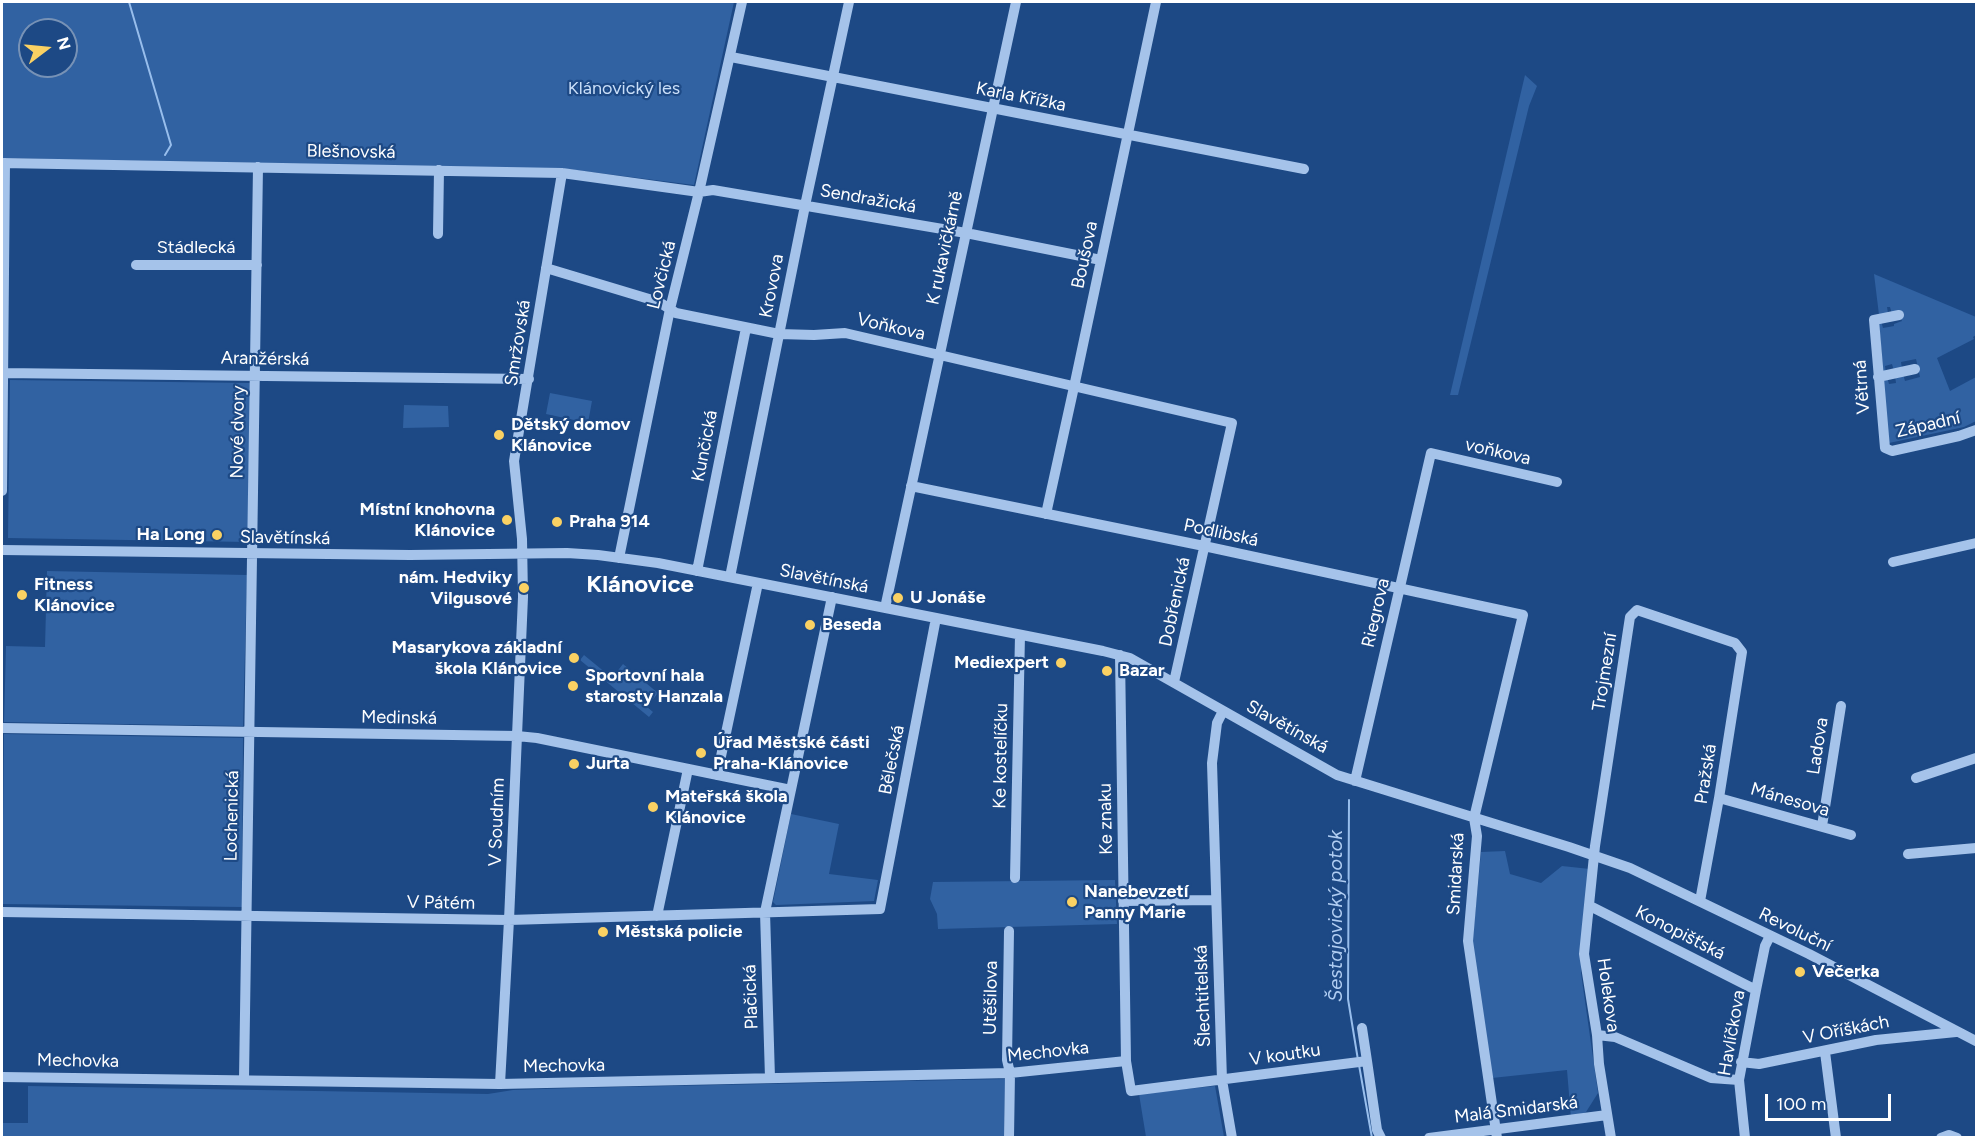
<!DOCTYPE html>
<meta charset="utf-8">
<style>
body{margin:0}
#map{position:relative;width:1978px;height:1139px;overflow:hidden;background:#1d4985;font-family:Figtree,sans-serif}
canvas{display:block}
.frame{position:absolute;inset:0;border:3px solid #fff;pointer-events:none}
.north{position:absolute;left:18px;top:18px;width:60px;height:60px;box-sizing:border-box;background:#1d4985;border:2px solid #7792b6;border-radius:50%;rotate:74deg;font-size:16px;font-weight:700;line-height:24px;text-align:center;color:#fff}
.north::after{content:'';display:block;margin:auto;width:21px;height:27px;background:#fad163;clip-path:polygon(50% 0,100% 100%,50% 72%,0 100%)}
.scale{position:absolute;left:1765px;top:1094px;width:126px;height:27px;box-sizing:border-box;border:3px solid #fff;border-top:0;padding-left:8px;font-size:18px;line-height:21px;white-space:nowrap;color:#fff;-webkit-text-stroke:4px #1d4985;paint-order:stroke}
</style>
<div id="map">
<canvas width="1978" height="1139"></canvas>
<div class="frame"></div>
<div class="north">N</div>
<div class="scale">100 m</div>
</div>
<script>
const g = document.querySelector('canvas').getContext('2d');
g.lineJoin = 'round';
function paint(path, color) { g.fillStyle = color; g.fill(path, 'evenodd'); }
const shape = rows => new Path2D(rows.map(r => 'M' + r).join(''));
function stroke(path, color, width, dash) { g.strokeStyle = color; g.lineWidth = width; g.lineCap = dash ? 'butt' : 'round'; g.setLineDash(dash || []); g.stroke(path); }
function label(font, color, halo, rows, align = 'center') {
  g.font = font + ' Figtree,sans-serif'; g.lineWidth = 4.5; g.setLineDash([]); g.textBaseline = 'middle'; g.strokeStyle = halo; g.fillStyle = color; for (const [text, x, y, turn = 0] of rows) {
    g.save(); g.translate(x, y); g.rotate((+turn || 0) * Math.PI / 180); g.textAlign = isNaN(turn) ? turn : align; if (halo) g.strokeText(text, 0, 0); g.fillText(text, 0, 0); g.restore();
  }
}
const green = shape([
 [2,2,734,2,694,185,567,169,2,158],
 [30,30,66,30,66,66,30,66],
 [1525,75,1537,86,1529,106,1458,395,1450,395],
 [1874,274,1976,317,1976,335,1973,337,1974,339,1937,358,1950,391,1976,377,1976,421,1964,427,1889,443,1883,382,1887,377,1889,384,1896,383,1895,376,1903,374,1905,381,1920,377,1916,359,1901,362,1902,369,1894,371,1892,364,1885,366,1886,373,1883,370,1879,324,1881,321,1883,328,1894,326,1894,324,1902,321,1900,312,1892,314,1890,307,1887,307,1888,313,1879,315],
 [10,380,250,383,248,542,8,538],
 [550,393,592,401,588,423,546,414],
 [404,405,448,406,449,427,403,428],
 [47,571,247,575,243,726,4,722,6,646,45,647],
 [584,655,612,678,623,664,658,693,647,707,653,712,649,717,580,660],
 [4,734,243,738,242,907,2,904],
 [791,814,839,824,829,874,878,880,874,901,776,905,773,902],
 [1505,851,1510,874,1541,883,1562,866,1590,869,1581,973,1598,1093,1586,1112,1571,1118,1567,1070,1492,1078,1472,946,1481,852],
 [1115,880,1117,924,938,929,937,914,930,899,933,882],
 [1005,1079,1004,1137,2,1138,2,1123,28,1123,28,1086,488,1094,513,1090,573,1088],
 [1215,1086,1224,1137,1146,1137,1139,1094]
]);
const stream = shape([
 [129,2,171,145,165,155],
 [1349,800,1348,999,1358,1060],
 [1359,1065,1372,1138]
]);
const minor = shape([
 [731,57,1304,169],
 [2,163,562,173,699,192,713,190,966,233,1101,260],
 [438,234,439,170],
 [136,265,257,265],
 [546,268,659,302,676,313,779,334,814,335,845,333,1232,423,1174,682],
 [1899,315,1874,320,1885,448,1892,451,1959,436,1976,430],
 [2,373,529,379],
 [1878,377,1915,369],
 [911,486,1204,546,1523,615,1474,818,1477,836,1468,941,1497,1138],
 [2,491,5,163],
 [1046,514,1074,387,1156,2],
 [2,550,410,555,567,553,598,555,658,563,1103,651,1130,658,1337,775,1569,847,1630,868,1809,954,1976,1041],
 [619,558,670,309,699,192,742,2],
 [1893,562,1976,543],
 [697,571,746,328],
 [730,577,806,201,849,2],
 [885,608,1016,2],
 [1120,655,1126,1061,1131,1091,1367,1061,1377,1130,1381,1138],
 [1223,711,1217,723,1212,763,1222,1080,1232,1138],
 [2,728,517,736,537,738,791,790],
 [717,775,758,583],
 [1916,778,1976,758],
 [1355,781,1431,453,1557,482],
 [1719,798,1851,835],
 [1822,826,1841,706],
 [1908,854,1976,848],
 [1015,878,1020,635],
 [1123,901,1215,900],
 [1590,906,1756,990],
 [2,912,509,920,880,909,936,618],
 [657,916,688,769],
 [1009,931,1007,1060,1010,1073,1009,1138],
 [1362,1028,1367,1061],
 [1597,1035,1615,1037,1711,1078,1739,1080],
 [1825,1052,1836,1138],
 [1741,1062,1759,1064,1876,1040,1956,1032],
 [2,1077,500,1084,1010,1073,1126,1061],
 [770,1078,765,912,832,597],
 [244,1079,258,167],
 [500,1084,509,920,523,597,522,539,514,461,562,173],
 [1429,1138,1607,1115],
 [1611,1138,1599,1064,1597,1035,1584,954,1595,846,1630,617,1637,610,1735,643,1742,652,1719,798,1700,901],
 [1745,1138,1739,1080,1756,990,1765,946,1770,936],
 [1941,1138,1949,1135,1957,1138]
]);
const markers = [
 [499,435,6,"#fad163"],
 [507,520,6,"#fad163"],
 [557,522,6,"#fad163"],
 [217,535,6,"#fad163"],
 [524,588,6,"#fad163"],
 [22,595,6,"#fad163"],
 [898,598,6,"#fad163"],
 [810,625,6,"#fad163"],
 [574,658,6,"#fad163"],
 [1061,663,6,"#fad163"],
 [1107,671,6,"#fad163"],
 [573,686,6,"#fad163"],
 [701,753,6,"#fad163"],
 [574,764,6,"#fad163"],
 [653,807,6,"#fad163"],
 [1072,902,6,"#fad163"],
 [603,932,6,"#fad163"],
 [1800,972,6,"#fad163"]
];
const parkNames = [
 ["Klánovický les",624,89]
];
const streetNames = [
 ["Karla Křížka",1021,97,11],
 ["Blešnovská",351,152,1],
 ["Sendražická",868,199,10],
 ["Stádlecká",196,248],
 ["K rukavičkárně",945,248,-78],
 ["Boušova",1085,255,-78],
 ["Lovčická",662,275,-76],
 ["Krovova",772,286,-79],
 ["Voňkova",891,327,13],
 ["Smržovská",518,343,-81],
 ["Aranžérská",265,359,1],
 ["Větrná",1862,387,-94],
 ["Západní",1928,425,-13],
 ["Nové dvory",238,432,-89],
 ["Kunčická",705,446,-79],
 ["voňkova",1498,452,13],
 ["Podlibská",1221,533,12],
 ["Slavětínská",285,538,1],
 ["Slavětínská",824,579,11],
 ["Dobřenická",1175,602,-78],
 ["Riegrova",1376,613,-77],
 ["Trojmezní",1605,672,-81],
 ["Medinská",399,718,1],
 ["Slavětínská",1287,727,29],
 ["Ladova",1818,746,-81],
 ["Ke kostelíčku",1001,756,-89],
 ["Bělečská",892,760,-79],
 ["Pražská",1706,774,-81],
 ["Mánesova",1790,800,16],
 ["Lochenická",232,816,-89],
 ["Ke znaku",1106,819,-91],
 ["V Soudním",497,822,-88],
 ["Smidarská",1456,874,-87],
 ["V Pátém",441,903,1],
 ["Revoluční",1795,930,26],
 ["Konopišťská",1680,933,27],
 ["Holekova",1608,995,82],
 ["Šlechtitelská",1203,996,-92],
 ["Plačická",751,997,-92],
 ["Utěšilova",991,998,-89],
 ["V Oříškách",1846,1030,-11],
 ["Havlíčkova",1732,1033,-80],
 ["Mechovka",1048,1052,-6],
 ["V koutku",1285,1055,-8],
 ["Mechovka",78,1061,1],
 ["Mechovka",564,1066,-1],
 ["Malá Smidarská",1516,1110,-7]
];
const poiNames = [
 ["Dětský domov",511,425],
 ["Klánovice",511,446],
 ["Místní knohovna",495,510,"right"],
 ["Klánovice",495,531,"right"],
 ["Praha 914",569,522],
 ["Ha Long",205,535,"right"],
 ["nám. Hedviky",512,578,"right"],
 ["Vilgusové",512,599,"right"],
 ["Fitness",34,585],
 ["Klánovice",34,606],
 ["U Jonáše",910,598],
 ["Beseda",822,625],
 ["Masarykova základní",562,648,"right"],
 ["škola Klánovice",562,669,"right"],
 ["Mediexpert",1049,663,"right"],
 ["Bazar",1119,671],
 ["Sportovní hala",585,676],
 ["starosty Hanzala",585,697],
 ["Úřad Městské části",713,743],
 ["Praha-Klánovice",713,764],
 ["Jurta",586,764],
 ["Mateřská škola",665,797],
 ["Klánovice",665,818],
 ["Nanebevzetí",1084,892],
 ["Panny Marie",1084,913],
 ["Městská policie",615,932],
 ["Večerka",1812,972]
];
const waterNames = [
 ["Šestajovický potok",1336,916,-90]
];
const districtNames = [
 ["Klánovice",640,585]
];
paint(green, '#3162a2');
stroke(stream, '#98beec', 2);
stroke(minor, '#a5c3ea', 10);
for (const [x, y, r, color] of markers) { const dot = new Path2D(); dot.arc(x, y, r, 0, 2 * Math.PI); g.fillStyle = color; g.fill(dot); stroke(dot, '#1d4985', 2); }
label('18px', '#c9def8', '#1d4985', parkNames);
label('18px', '#fff', '#1d4985', streetNames);
label('bold 18px', '#fff', '#1d4985', poiNames, 'left');
label('italic 20px', '#b0cdf2', '#1d4985', waterNames);
label('bold 24px', '#fff', '#1d4985', districtNames);
</script>
